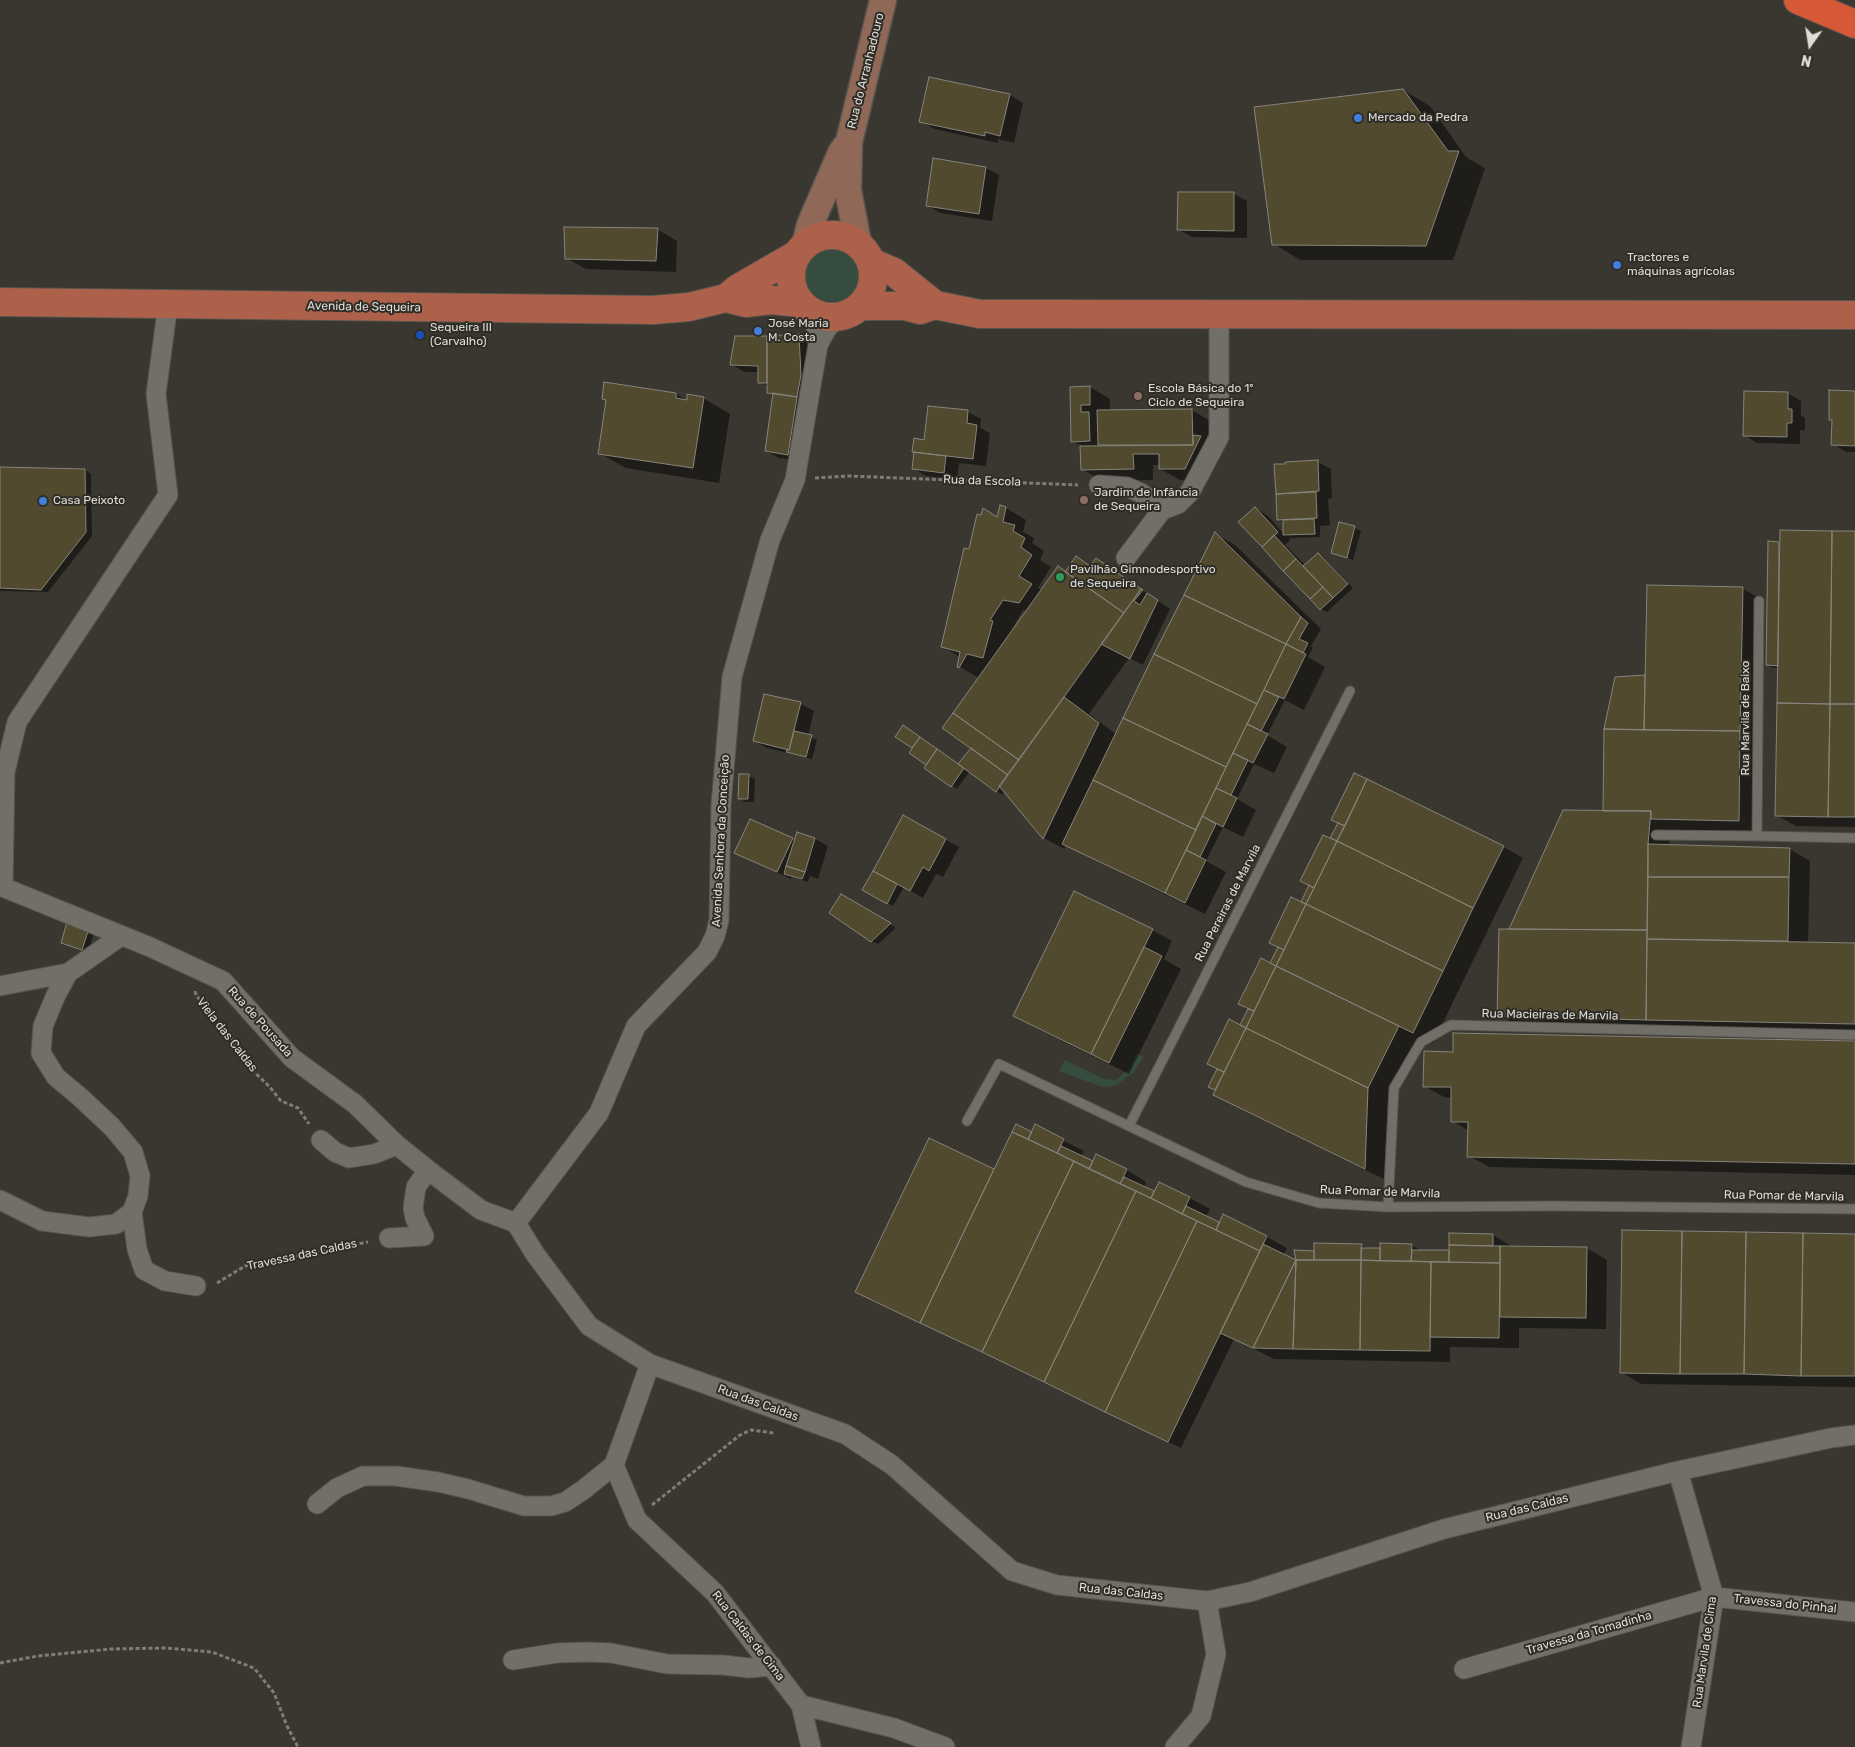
<!DOCTYPE html>
<meta charset="utf-8">
<style>
body{margin:0}
#map{position:relative;width:1855px;height:1747px;overflow:hidden;background:#393730;font-family:Rubik,sans-serif}
canvas{display:block}
.north{position:absolute;left:1785px;top:20px;width:50px;height:50px;-webkit-text-stroke:4px #2f2d26;paint-order:stroke;rotate:193deg;font-size:14px;font-weight:700;line-height:20px;text-align:center;color:#dddcd7}
.north::after{content:'';display:block;margin:auto;width:18px;height:22px;background:#dddcd7;clip-path:polygon(50% 0,100% 100%,50% 72%,0 100%)}
</style>
<div id="map">
<canvas width="1855" height="1747"></canvas>
<div class="north">N</div>
</div>
<script>
const g = document.querySelector('canvas').getContext('2d');
g.lineJoin = 'round';
function paint(path, color) { g.fillStyle = color; g.fill(path, 'evenodd'); }
const shape = rows => new Path2D(rows.map(r => 'M' + r).join(''));
function stroke(path, color, width, dash) { g.strokeStyle = color; g.lineWidth = width; g.lineCap = dash ? 'butt' : 'round'; g.setLineDash(dash || []); g.stroke(path); }
function label(font, color, halo, rows, align = 'center') {
  g.font = font + ' Rubik,sans-serif'; g.lineWidth = 4; g.setLineDash([]); g.textBaseline = 'middle'; g.strokeStyle = halo; g.fillStyle = color; for (const [text, x, y, turn = 0] of rows) {
    g.save(); g.translate(x, y); g.rotate((+turn || 0) * Math.PI / 180); g.textAlign = isNaN(turn) ? turn : align; if (halo) g.strokeText(text, 0, 0); g.fillText(text, 0, 0); g.restore();
  }
}
const green = shape([
 '805 274a28 28 0 1 1 56 0a28 28 0 1 1-56 0Z',
 [1137,1054,1144,1057,1134,1072,1115,1086,1102,1087,1059,1071,1065,1060,1104,1079,1115,1080,1128,1070]
]);
const shadow = shape([
 [930,79,1010,95,1023,103,1014,143,998,139,998,143,934,129,921,121],
 [1403,90,1430,106,1466,157,1485,168,1453,260,1300,260,1274,244],
 [986,168,999,175,992,221,940,213,927,205],
 [1234,194,1247,201,1247,238,1192,237,1179,230],
 [657,229,677,241,676,272,586,269,566,258],
 [799,335,812,343,801,461,779,458,766,451,774,396,768,392,769,387,760,382,760,372,744,372,731,364],
 [605,384,676,394,688,401,703,398,730,414,719,483,626,468,599,453,607,401,603,399],
 [1090,387,1110,399,1110,411,1192,410,1212,422,1205,480,1180,480,1160,469,1160,465,1153,465,1153,480,1102,481,1082,469,1082,446,1072,441,1071,388],
 [1855,392,1855,452,1846,452,1833,444,1833,422,1830,420],
 [1788,393,1801,401,1801,416,1805,418,1805,430,1800,430,1800,444,1757,443,1744,435],
 [929,407,968,412,981,419,980,428,990,433,986,466,959,463,957,479,926,476,913,468,925,441],
 [1318,462,1331,469,1332,498,1328,499,1330,525,1320,526,1320,537,1289,538,1290,540,1285,545,1306,566,1318,554,1324,558,1353,588,1327,612,1321,609,1255,508,1268,516,1284,534,1284,523,1278,519,1275,466],
 [0,468,85,470,91,474,92,536,48,592,0,591],
 [1006,508,1026,520,1023,532,1034,538,1032,543,1044,551,1040,560,1051,567,1038,588,1042,590,1066,573,1077,558,1091,567,1097,559,1170,609,1143,665,1129,658,1089,714,1117,735,1215,534,1235,545,1321,629,1311,646,1313,648,1308,657,1325,667,1304,710,1285,700,1267,735,1287,747,1274,773,1254,764,1237,799,1256,810,1243,837,1223,827,1206,861,1226,872,1205,914,1084,855,1066,844,1064,849,1044,838,1005,791,1002,795,970,771,957,789,910,753,913,748,896,736,909,730,959,765,972,748,979,678,958,666,960,657,942,646,970,550],
 [1023,610,1027,611,1014,630,1012,629],
 [1340,524,1355,528,1361,531,1353,560,1332,552],
 [1855,533,1855,827,1796,826,1776,815,1779,668,1773,668,1767,665,1779,543,1781,544],
 [1742,588,1762,600,1759,831,1671,830,1669,846,1790,849,1810,861,1808,943,1855,944,1855,1035,1519,1027,1499,1015,1510,931,1564,811,1604,812,1616,679,1647,676],
 [765,695,801,704,814,711,808,736,817,740,812,759,767,748,754,741],
 [749,776,755,779,754,802,745,802,739,798],
 [904,817,959,847,943,877,936,874,923,898,904,887,893,906,864,890],
 [1339,823,1504,847,1523,858,1433,1043,1419,1036,1388,1099,1384,1179,1234,1106,1214,1094,1216,1090,1210,1086,1218,1069,1246,1027,1242,1024],
 [798,833,815,839,828,846,818,879,810,876,808,882,792,877,791,879,736,853,792,839,796,841],
 [841,896,896,928,878,944,871,941],
 [68,923,94,933,88,952,62,942],
 [1152,930,1172,941,1164,959,1181,969,1129,1074,1034,1027,1015,1016],
 [1855,1043,1855,1175,1489,1167,1469,1156,1469,1131,1452,1121,1452,1098,1444,1097,1424,1086],
 [1016,1126,1032,1133,1035,1126,1084,1151,1081,1157,1093,1163,1097,1156,1127,1170,1146,1182,1144,1188,1155,1193,1159,1183,1190,1198,1210,1209,1206,1217,1220,1224,1224,1216,1267,1237,1287,1248,1283,1255,1296,1261,1313,1252,1361,1245,1368,1249,1412,1245,1421,1251,1450,1251,1493,1235,1513,1247,1587,1248,1607,1260,1606,1329,1519,1328,1519,1348,1450,1347,1450,1362,1274,1359,1234,1339,1181,1448,857,1292,929,1140,995,1171],
 [1141,1192,1148,1196,1147,1198,1141,1195],
 [1855,1235,1855,1387,1641,1384,1621,1372]
]);
const building = shape([
 [929,77,1010,94,1000,136,985,132,985,136,919,122,929,77],
 [1403,89,1448,151,1459,151,1426,246,1272,245,1254,107,1403,89],
 [933,158,986,167,979,214,926,206,933,158],
 [1178,192,1234,192,1234,231,1177,230,1178,192],
 [564,227,658,228,656,261,565,259,564,227],
 [799,334,801,375,797,397,767,393,767,336,799,334],
 [735,336,767,336,767,383,758,383,758,366,730,365,735,336],
 [604,382,676,393,676,398,687,400,687,394,704,397,693,468,598,454,606,400,602,399,604,382],
 [1090,386,1090,405,1081,405,1081,412,1089,412,1090,441,1071,442,1070,387,1090,386],
 [1829,390,1855,391,1855,446,1831,445,1832,420,1829,420,1829,390],
 [1744,391,1788,392,1788,409,1792,409,1792,423,1787,423,1787,437,1743,436,1744,391],
 [773,393,797,397,788,455,765,451,773,393],
 [928,406,968,410,967,423,977,425,973,459,912,452,914,438,924,440,928,406],
 [1192,409,1193,445,1098,445,1097,410,1192,409],
 [1193,435,1201,436,1185,469,1159,469,1159,454,1133,454,1134,469,1081,470,1080,446,1193,445,1193,435],
 [914,452,946,456,944,473,912,469,914,452],
 [1318,460,1319,491,1276,494,1274,464,1285,464,1285,462,1318,460],
 [0,467,85,469,86,532,41,590,0,588,0,467],
 [1316,492,1317,518,1277,520,1276,494,1316,492],
 [1000,505,1006,507,1003,522,1015,525,1013,531,1025,538,1021,547,1032,555,1019,576,1032,584,1019,603,1003,600,990,620,993,621,983,658,967,654,959,668,957,667,960,652,941,647,964,548,969,549,977,514,981,515,983,508,997,517,1000,505],
 [1255,507,1278,532,1262,547,1238,522,1255,507],
 [1314,519,1315,534,1283,535,1283,520,1314,519],
 [1339,522,1355,526,1347,558,1331,553,1339,522],
 [1780,530,1832,531,1830,704,1777,703,1780,530],
 [1832,531,1855,531,1855,704,1830,704,1832,531],
 [1215,532,1301,617,1286,644,1184,595,1215,532],
 [1274,535,1296,559,1283,571,1262,547,1274,535],
 [1768,541,1779,542,1778,666,1766,665,1768,541],
 [1318,553,1348,584,1333,598,1303,566,1318,553],
 [1076,556,1090,566,1096,558,1141,589,1124,613,1065,572,1076,556],
 [1296,559,1323,587,1310,599,1283,571,1296,559],
 [1058,566,1124,613,1019,760,953,713,1058,566],
 [1647,585,1743,587,1740,731,1644,730,1647,585],
 [1323,587,1333,598,1320,610,1310,599,1323,587],
 [1141,589,1143,590,1134,601,1140,605,1147,593,1158,600,1130,659,1101,644,1141,589],
 [1184,595,1286,644,1257,704,1154,654,1184,595],
 [1301,617,1308,623,1299,639,1308,643,1303,653,1286,644,1301,617],
 [1286,644,1306,654,1284,699,1264,690,1286,644],
 [1154,654,1257,704,1226,767,1123,718,1154,654],
 [1645,675,1644,730,1604,729,1615,677,1645,675],
 [1264,690,1279,697,1261,731,1247,724,1264,690],
 [764,694,801,702,789,750,753,741,764,694],
 [1064,697,1099,723,1043,839,999,786,1064,697],
 [1777,703,1830,704,1828,817,1775,816,1777,703],
 [1830,704,1855,704,1855,817,1828,817,1830,704],
 [953,713,1019,760,1008,775,942,728,953,713],
 [1123,718,1226,767,1196,830,1093,780,1123,718],
 [1247,724,1268,734,1253,763,1233,753,1247,724],
 [903,725,920,737,912,748,895,737,903,725],
 [1604,729,1740,731,1739,821,1651,819,1651,811,1603,811,1604,729],
 [794,731,812,735,806,757,786,752,787,750,789,750,794,731],
 [920,737,937,749,926,765,909,753,920,737],
 [971,748,1008,775,996,792,958,764,971,748],
 [937,749,964,768,951,787,924,768,937,749],
 [1233,753,1248,760,1231,795,1216,788,1233,753],
 [1354,773,1367,779,1345,826,1331,820,1354,773],
 [739,774,749,774,748,799,738,799,739,774],
 [1367,779,1504,846,1473,908,1337,841,1367,779],
 [1093,780,1196,830,1165,893,1062,844,1093,780],
 [1216,788,1237,798,1223,827,1202,816,1216,788],
 [1563,810,1651,811,1648,844,1647,930,1509,929,1563,810],
 [903,815,946,839,929,871,923,867,910,891,873,871,903,815],
 [1202,816,1216,824,1200,857,1186,850,1202,816],
 [750,819,793,838,777,872,734,853,750,819],
 [1338,823,1345,826,1337,841,1330,838,1338,823],
 [797,832,815,838,805,872,786,866,797,832],
 [1323,835,1337,841,1314,888,1300,881,1323,835],
 [1337,841,1473,908,1443,971,1306,904,1337,841],
 [1648,844,1790,848,1789,877,1648,877,1648,844],
 [1186,850,1206,860,1185,903,1165,893,1186,850],
 [786,866,805,872,802,879,784,874,786,866],
 [873,871,897,884,887,904,862,890,873,871],
 [1648,877,1789,877,1788,941,1647,939,1648,877],
 [1309,885,1314,888,1306,904,1301,902,1309,885],
 [1074,891,1153,929,1091,1054,1013,1016,1074,891],
 [841,894,891,923,871,942,829,913,841,894],
 [1291,897,1306,904,1284,950,1269,943,1291,897],
 [1306,904,1443,971,1413,1033,1276,966,1306,904],
 [67,922,89,928,82,950,61,943,67,922],
 [1499,929,1647,930,1646,1020,1497,1016,1499,929],
 [1647,939,1855,943,1855,1024,1646,1020,1647,939],
 [1144,947,1162,956,1109,1063,1091,1054,1144,947],
 [1278,947,1284,950,1276,966,1270,963,1278,947],
 [1261,958,1276,966,1254,1011,1238,1004,1261,958],
 [1276,966,1399,1026,1368,1088,1246,1028,1276,966],
 [1248,1009,1254,1011,1246,1028,1240,1025,1248,1009],
 [1229,1019,1246,1028,1224,1072,1207,1064,1229,1019],
 [1246,1028,1368,1088,1365,1169,1213,1095,1246,1028],
 [1453,1033,1855,1041,1855,1164,1467,1157,1468,1122,1451,1122,1451,1087,1423,1087,1424,1051,1453,1052,1453,1033],
 [1217,1069,1224,1072,1215,1090,1208,1087,1217,1069],
 [1016,1124,1032,1132,1028,1139,1012,1132,1016,1124],
 [1035,1124,1064,1139,1057,1153,1028,1139,1035,1124],
 [1012,1132,1074,1161,982,1352,920,1323,1012,1132],
 [929,1138,994,1169,920,1323,855,1292,929,1138],
 [1061,1146,1093,1161,1089,1169,1057,1153,1061,1146],
 [1096,1154,1127,1169,1120,1184,1089,1169,1096,1154],
 [1074,1161,1136,1191,1044,1382,982,1352,1074,1161],
 [1124,1177,1154,1191,1151,1198,1120,1184,1124,1177],
 [1159,1182,1190,1197,1182,1214,1151,1198,1159,1182],
 [1136,1191,1197,1221,1105,1412,1044,1382,1136,1191],
 [1186,1206,1219,1222,1216,1230,1182,1214,1186,1206],
 [1223,1214,1267,1236,1260,1251,1216,1230,1223,1214],
 [1197,1221,1260,1251,1168,1442,1105,1412,1197,1221],
 [1622,1230,1682,1231,1680,1374,1620,1373,1622,1230],
 [1682,1231,1746,1232,1744,1374,1680,1374,1682,1231],
 [1746,1232,1803,1233,1801,1376,1744,1374,1746,1232],
 [1449,1233,1493,1234,1493,1246,1449,1245,1449,1233],
 [1803,1233,1855,1234,1855,1376,1801,1376,1803,1233],
 [1314,1243,1362,1244,1361,1260,1314,1260,1314,1243],
 [1380,1243,1412,1244,1411,1261,1380,1261,1380,1243],
 [1263,1244,1296,1260,1253,1348,1220,1333,1263,1244],
 [1449,1245,1500,1246,1500,1263,1449,1262,1449,1245],
 [1500,1246,1587,1247,1586,1318,1500,1317,1500,1246],
 [1361,1248,1380,1248,1380,1261,1361,1260,1361,1248],
 [1294,1250,1314,1251,1314,1260,1296,1260,1294,1250],
 [1412,1250,1449,1250,1449,1262,1411,1261,1412,1250],
 [1296,1260,1293,1349,1253,1348,1296,1260],
 [1296,1260,1361,1260,1360,1350,1293,1349,1296,1260],
 [1361,1260,1431,1262,1430,1351,1360,1350,1361,1260],
 [1431,1262,1500,1263,1499,1338,1430,1337,1431,1262]
]);
const path = shape([
 [815,478,849,476,1078,485],
 [195,991,196,995,233,1040,251,1069,269,1086,281,1101,298,1108,309,1124],
 [217,1283,245,1266,368,1242],
 [652,1505,740,1435,751,1430,774,1433],
 [0,1663,38,1656,111,1649,166,1648,212,1652,254,1668,274,1693,287,1726,298,1747]
]);
const lane = shape([
 [1759,601,1757,836,1855,838],
 [1656,835,1757,836],
 [967,1121,999,1064,1246,1182,1319,1203,1388,1207,1554,1206,1855,1209],
 [1129,1126,1350,691],
 [1388,1207,1394,1088,1421,1042,1451,1025,1855,1035]
]);
const street = shape([
 [818,345,826,330,837,317],
 [1099,485,1127,487,1141,493,1162,510,1178,504,1190,492,1219,437,1219,316],
 [1126,558,1162,510],
 [0,886,150,947,223,981,292,1058,355,1104,397,1145,428,1170,481,1210,516,1223],
 [3,887,5,772,17,722,168,495,156,394,168,304],
 [0,986,68,973,121,936],
 [321,1140,335,1152,349,1158,374,1154,397,1145],
 [0,1200,42,1221,89,1227,116,1224,132,1212,138,1196,140,1176,133,1152,112,1127,80,1097,56,1077,41,1053,43,1026,56,995,68,973],
 [132,1212,137,1249,144,1270,165,1281,196,1286],
 [516,1223,535,1254,589,1326,650,1364,845,1434,892,1465,1012,1571,1057,1585,1207,1601,1250,1592,1444,1529,1678,1471,1831,1438,1855,1435],
 [516,1223,599,1113,636,1026,707,952,715,936,719,920,721,805,732,677,770,540,795,480,818,345,816,327,811,312],
 [389,1238,424,1236,415,1218,413,1208,416,1187,428,1170],
 [650,1364,614,1465,637,1520,715,1593,801,1705,894,1728,945,1747],
 [1678,1471,1714,1597,1691,1747],
 [317,1504,337,1488,363,1476,396,1476,438,1482,468,1489,524,1506,551,1506,565,1502,583,1490,614,1465],
 [513,1660,557,1653,588,1652,611,1653,667,1664,723,1665,749,1668,772,1666],
 [1464,1669,1714,1597,1855,1612],
 [801,1705,811,1747],
 [1175,1747,1201,1716,1216,1654,1207,1601]
]);
const secondary = shape([
 [858,243,848,190,849,142,883,0],
 [805,245,810,225,841,153,845,147]
]);
const primary = shape([
 '791 276a41 41 0 1 1 82 0a41 41 0 1 1-82 0Z',
 [871,262,894,272,935,305],
 [726,298,746,303,771,300,801,303],
 [0,302,653,310,689,307,726,298,737,289,796,255],
 [861,306,905,306,920,310,935,305,980,314,1044,314,1855,315]
]);
const highway = shape([
 [1798,0,1855,24]
]);
const markers = [
 [1358,118,5,"#3f7fe0"],
 [1617,265,5,"#3f7fe0"],
 [758,331,5,"#3f7fe0"],
 [420,335,5,"#1a4fb4"],
 [1138,396,5,"#8d6e63"],
 [1084,500,5,"#8d6e63"],
 [43,501,5,"#3f7fe0"],
 [1060,577,5,"#2e9e5b"]
];
const streetNames = [
 ["Rua do Arranhadouro",866,71,-76],
 ["Avenida de Sequeira",364,307,1],
 ["Rua da Escola",982,481,2],
 ["Rua Marvila de Baixo",1746,718,-90],
 ["Avenida Senhora da Conceição",721,841,-87],
 ["Rua Pereiras de Marvila",1228,903,-63],
 ["Rua Macieiras de Marvila",1550,1015,1],
 ["Rua de Pousada",260,1022,48],
 ["Viela das Caldas",227,1035,52],
 ["Rua Pomar de Marvila",1380,1192,2],
 ["Rua Pomar de Marvila",1784,1196,1],
 ["Travessa das Caldas",302,1255,-12],
 ["Rua das Caldas",758,1403,20],
 ["Rua das Caldas",1527,1508,-14],
 ["Rua das Caldas",1121,1592,6],
 ["Travessa do Pinhal",1785,1604,6],
 ["Travessa da Tomadinha",1589,1633,-16],
 ["Rua Caldas de Cima",748,1636,52],
 ["Rua Marvila de Cima",1705,1652,-82]
];
const poiNames = [
 ["Mercado da Pedra",1368,118],
 ["Tractores e",1627,258],
 ["máquinas agrícolas",1627,272],
 ["José Maria",768,324],
 ["M. Costa",768,338],
 ["Sequeira III",430,328],
 ["(Carvalho)",430,342],
 ["Escola Básica do 1º",1148,389],
 ["Ciclo de Sequeira",1148,403],
 ["Jardim de Infância",1094,493],
 ["de Sequeira",1094,507],
 ["Casa Peixoto",53,501],
 ["Pavilhão Gimnodesportivo",1070,570],
 ["de Sequeira",1070,584]
];
paint(green, '#354c3f');
paint(shadow, '#0007');
paint(building, '#514a2f');
stroke(building, '#86847c', 1);
stroke(lane, '#56544d', 11);
stroke(street, '#56544d', 21);
stroke(secondary, '#56544d', 29);
stroke(primary, '#56544d', 30);
stroke(highway, '#56544d', 30);
stroke(path, '#7f7d77', 3, [4, 2.5]);
stroke(lane, '#716f67', 9);
stroke(street, '#716f67', 19);
stroke(secondary, '#8f6858', 26);
stroke(primary, '#ae614a', 28);
stroke(highway, '#d65836', 28);
for (const [x, y, r, color] of markers) { const dot = new Path2D(); dot.arc(x, y, r, 0, 2 * Math.PI); g.fillStyle = color; g.fill(dot); stroke(dot, '#2f2d26', 2); }
label('12px', '#dddcd7', '#2f2d26', streetNames);
label('12px', '#dddcd7', '#2f2d26', poiNames, 'left');
</script>
